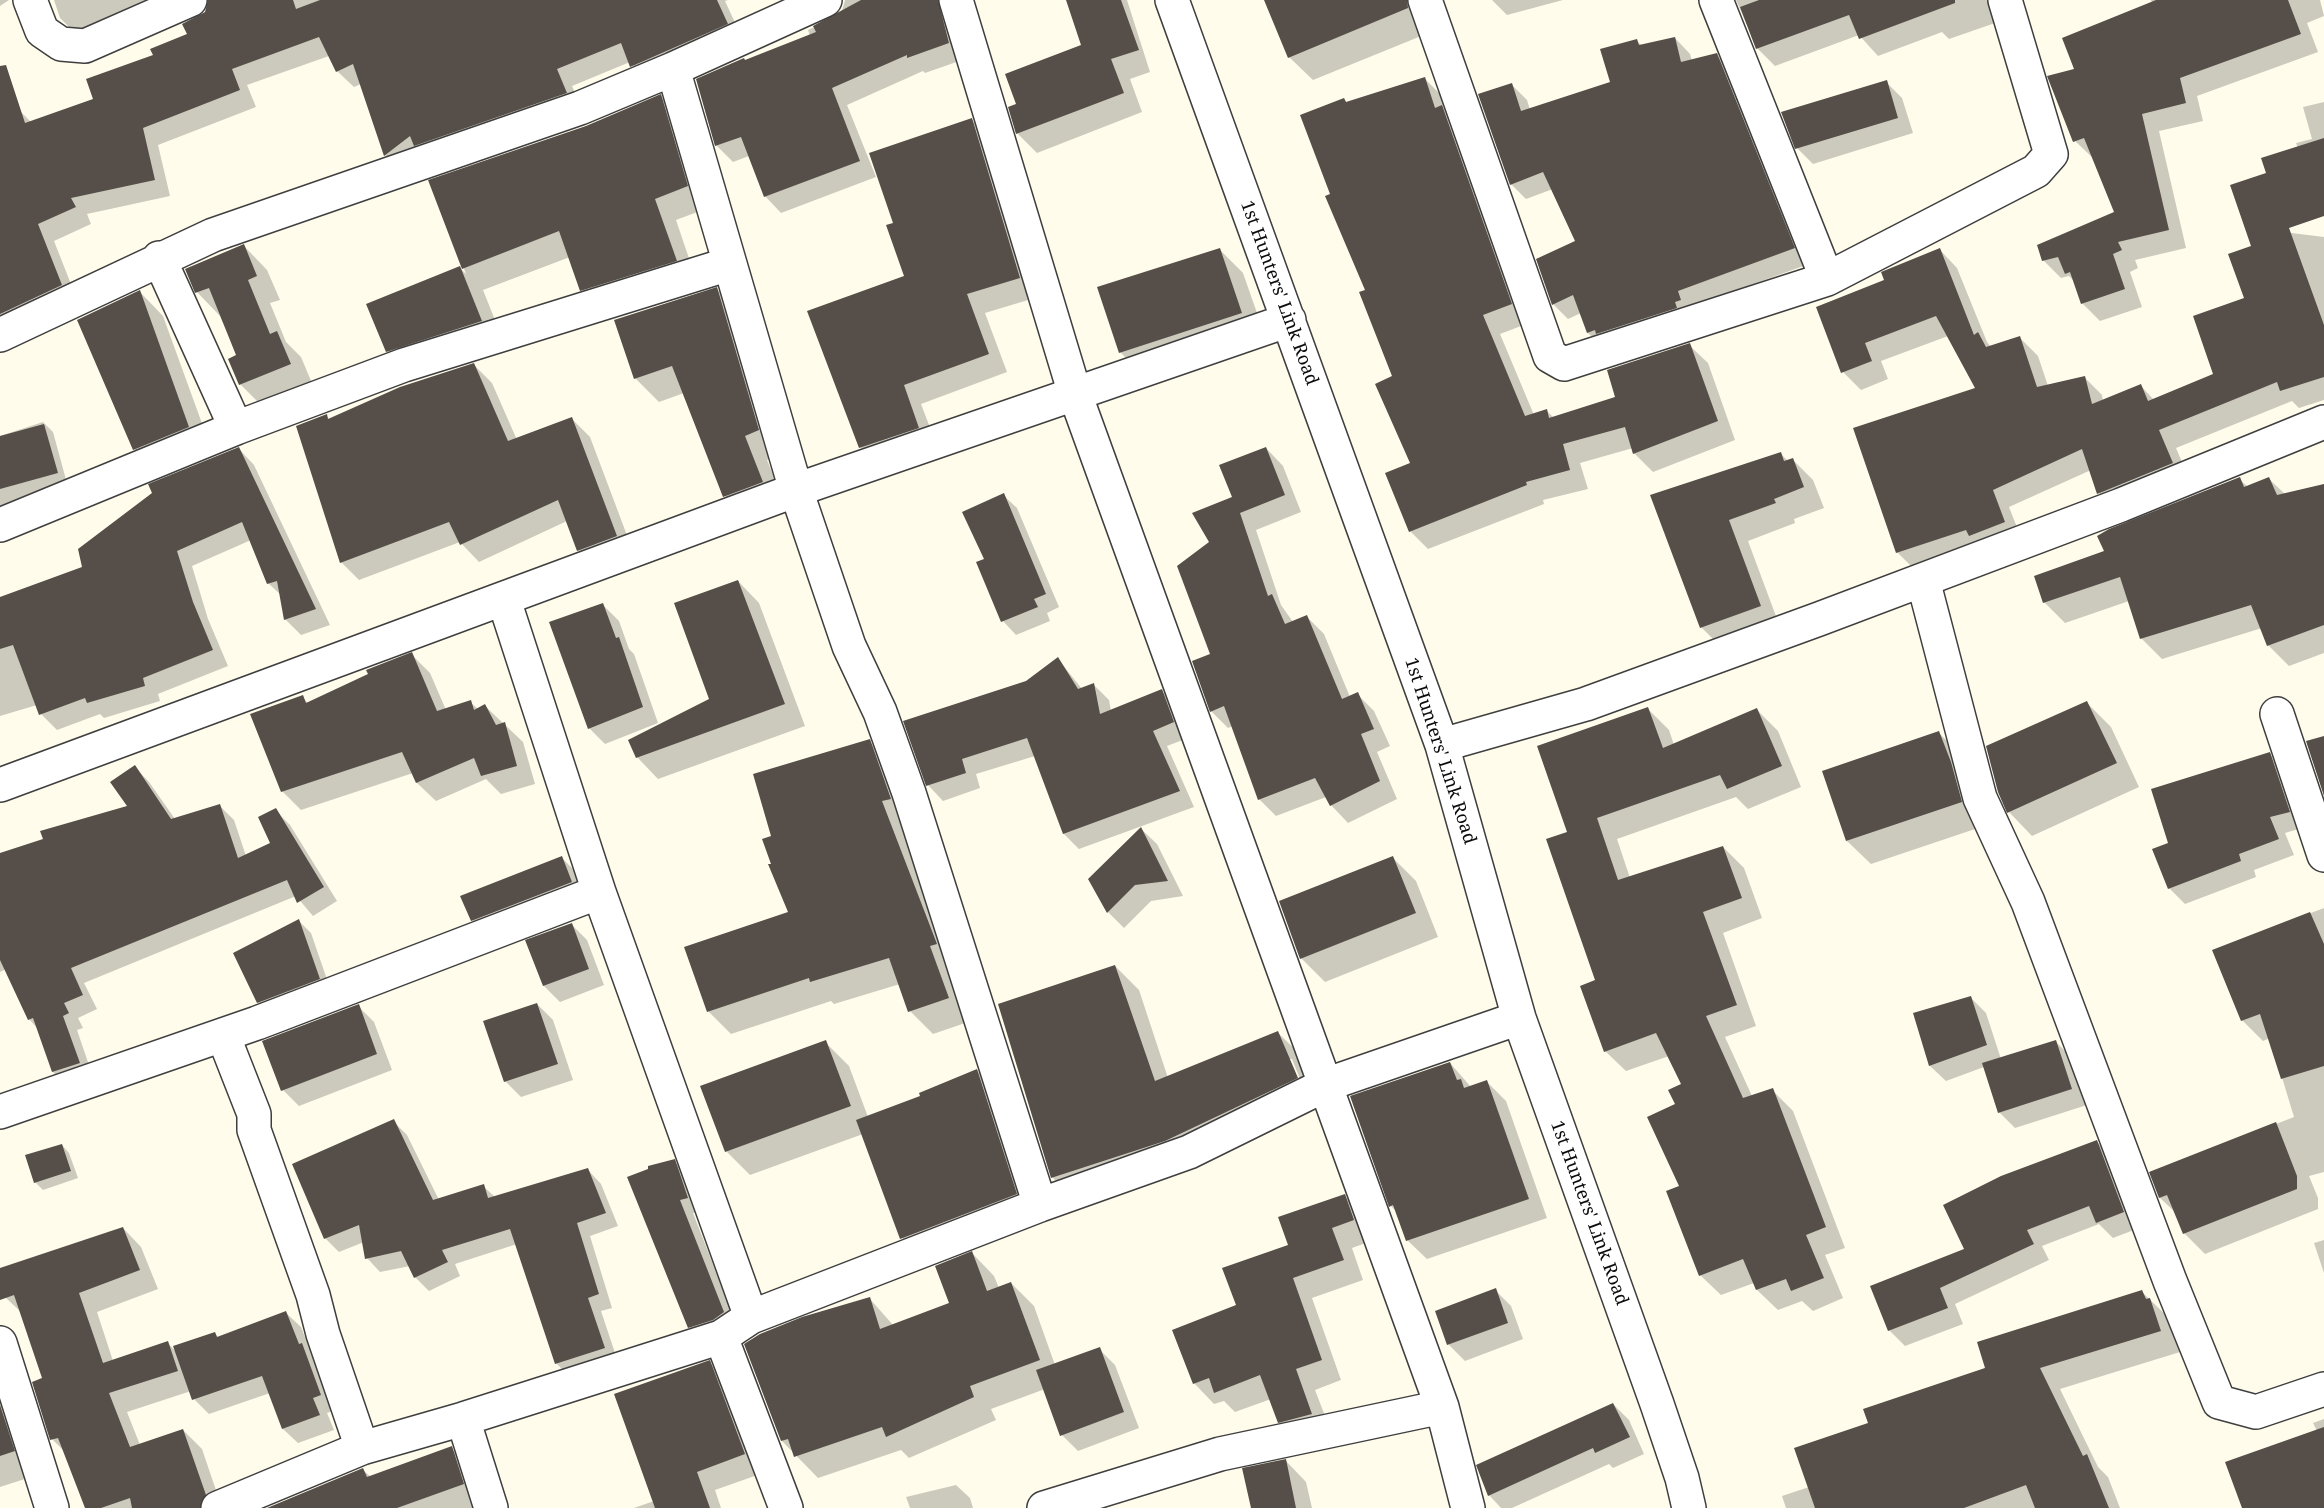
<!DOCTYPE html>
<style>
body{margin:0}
canvas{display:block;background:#fffceb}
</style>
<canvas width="2324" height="1508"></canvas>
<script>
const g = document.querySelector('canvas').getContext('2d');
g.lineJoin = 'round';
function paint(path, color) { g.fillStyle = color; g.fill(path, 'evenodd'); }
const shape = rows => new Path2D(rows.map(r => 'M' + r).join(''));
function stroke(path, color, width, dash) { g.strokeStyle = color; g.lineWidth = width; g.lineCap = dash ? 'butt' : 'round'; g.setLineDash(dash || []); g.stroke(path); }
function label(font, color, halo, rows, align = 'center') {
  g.font = font + ' "Noto Serif",serif'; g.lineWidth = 6; g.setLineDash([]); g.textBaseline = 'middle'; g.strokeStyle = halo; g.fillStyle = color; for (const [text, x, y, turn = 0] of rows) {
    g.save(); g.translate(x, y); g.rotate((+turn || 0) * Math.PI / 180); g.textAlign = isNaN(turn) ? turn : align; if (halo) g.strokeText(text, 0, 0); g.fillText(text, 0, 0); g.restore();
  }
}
const shadow = shape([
 [0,0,9,0,0,6],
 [54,0,197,0,77,35,60,18],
 [210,0,728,0,725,1,743,40,648,82,630,62,572,86,582,109,401,172,385,155,361,84,354,87,337,71,329,56,247,85,256,107,158,145,170,196,87,214,91,224,54,241,78,302,0,338,0,110,20,111,31,122,95,100,155,56,189,35,207,12],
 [845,0,957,0,965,59,925,73,923,71,847,105,876,177,781,213,765,196,749,156,733,162,716,145,745,61,810,36,808,30,834,18,842,11],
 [1068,0,1127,0,1150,72,1130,79,1142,112,1037,153,1017,133,1018,105,1082,46],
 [1265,0,1421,0,1431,32,1313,80,1289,57],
 [1492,0,1563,0,1507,15],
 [1736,0,1990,0,1998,22,1949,39,1942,32,1878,56,1859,35,1775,66,1757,48],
 [2151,0,2320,0,2324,16,2307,23,2318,52,2197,96,2203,121,2159,131,2186,248,2135,260,2138,268,2130,272,2142,307,2100,321,2082,303,2075,282,2069,276,2061,278,2043,260,2116,213,2094,159,2075,141,2076,70,2152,3],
 [1675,38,1690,54,1692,61,1716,55,1732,70,1809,264,1692,306,1604,348,1588,333,1581,313,1568,319,1553,304,1577,241,1553,189,1526,199,1511,184,1512,85,1527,100,1530,110,1612,83,1637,41,1642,46],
 [1425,79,1443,97,1529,323,1500,334,1534,415,1547,411,1554,418,1617,398,1689,345,1708,363,1735,440,1653,472,1634,453,1633,448,1580,463,1588,489,1543,500,1544,504,1428,549,1410,531,1412,464,1394,377,1367,291,1332,195,1344,100,1347,103],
 [1886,82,1902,98,1913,133,1813,164,1797,148],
 [661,96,682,118,708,208,676,220,697,282,602,311,581,290,570,257,483,290,505,345,411,375,387,351,460,268,466,274,430,181,587,127],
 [2324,102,2324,212,2267,230,2324,237,2324,400,2299,408,2292,401,2176,448,2190,481,2116,511,2099,493,2091,470,2009,507,2022,540,1915,570,1897,552,1977,389,1948,336,1881,361,1888,379,1861,390,1843,372,1886,281,1940,250,1957,268,1987,342,1991,347,2020,338,2038,356,2048,386,2084,377,2102,395,2103,401,2141,386,2154,400,2215,375,2246,299,2267,174,2298,148,2296,143,2312,139,2303,107],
 [972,120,991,139,1038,297,985,313,1007,372,921,404,937,446,879,466,861,448,809,311,906,277,895,224],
 [244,246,267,270,280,300,270,303,286,342,301,357,314,388,264,408,240,384,238,356,220,316,197,292],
 [1219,249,1243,273,1265,336,1144,376,1120,352],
 [717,289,741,313,782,454,767,460,786,506,749,520,725,496,684,393,659,402,635,378],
 [140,292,163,316,212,451,158,473,134,449],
 [474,365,492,383,517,440,572,419,590,437,634,554,596,568,578,550,567,521,479,562,460,542,359,580,341,562,326,416,330,420],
 [43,422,53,432,68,487,3,505,4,509,0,511,0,436],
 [1266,448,1283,466,1301,512,1256,530,1281,605,1293,622,1307,617,1324,634,1350,697,1357,694,1374,711,1390,746,1377,752,1397,799,1348,823,1331,805,1326,797,1276,816,1259,799,1233,726,1228,728,1211,711,1211,542,1234,498],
 [239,449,254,465,330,625,301,635,285,619,281,595,268,583,251,540,192,566,208,619,228,666,158,694,160,701,104,718,100,714,57,730,41,714,37,705,0,716,0,599,84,568],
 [1781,454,1788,461,1792,459,1813,480,1824,508,1794,519,1795,523,1748,541,1780,627,1722,648,1701,627,1652,496],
 [2239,479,2248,487,2269,479,2285,494,2324,485,2324,653,2289,666,2268,645,2262,628,2162,659,2141,638,2129,601,2065,623,2044,602,2106,552],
 [1003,495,1017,508,1059,607,1047,613,1050,621,1016,635,1003,621,986,560],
 [738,581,759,603,805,726,658,779,637,757,711,700],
 [603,605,619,621,629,649,634,654,658,723,605,744,589,728],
 [411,654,430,673,446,710,470,702,478,709,485,706,523,742,535,784,501,794,486,779,436,801,417,783,413,773,301,810,282,791,302,697,309,704],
 [1058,659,1082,689,1094,685,1109,700,1111,711,1162,691,1177,706,1188,738,1167,746,1194,807,1079,849,1064,834,1035,756,976,774,980,788,943,801,928,785,1027,683],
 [2087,703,2111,727,2139,787,2032,836,2009,812],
 [1648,709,1669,730,1674,745,1757,710,1778,731,1801,787,1748,809,1736,797,1617,839,1630,878,1723,847,1744,868,1762,918,1723,933,1756,1026,1725,1037,1752,1096,1772,1090,1793,1111,1845,1248,1825,1255,1843,1298,1813,1311,1802,1301,1778,1310,1757,1290,1754,1283,1721,1295,1700,1275,1681,1186,1677,1105,1683,1084,1669,1056,1626,1071,1605,1051,1597,981,1569,833],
 [1939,733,1963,757,1984,826,1871,864,1847,841],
 [869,741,892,764,971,1021,933,1034,910,1011,900,984,834,1004,831,1001,731,1034,708,1011,790,913,773,837],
 [2270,754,2286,770,2305,827,2285,833,2294,855,2254,870,2256,877,2185,904,2169,888,2169,844],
 [135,767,149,782,175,819,219,805,234,820,246,856,272,844,275,810,290,825,337,901,313,916,296,896,84,983,97,1009,78,1018,83,1028,77,1030,93,1077,68,1086,53,1072,38,1029,29,1019,6,969,0,972,0,864,129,807],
 [1141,829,1157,844,1183,896,1151,901,1124,928,1108,912],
 [562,858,575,871,584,895,485,933,472,920],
 [1393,858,1416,881,1438,937,1325,982,1301,958],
 [2324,908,2324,1172,2309,1176,2318,1198,2318,1209,2205,1254,2184,1233,2176,1213,2160,1198,2151,1173,2294,1117,2270,1038,2263,1041,2242,1020,2214,950],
 [299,921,311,933,331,991,271,1014,258,1002],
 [571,924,587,940,604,985,560,1002,544,986,527,941],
 [1115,966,1139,990,1168,1078,1278,1033,1302,1056,1320,1102,1076,1201,1053,1178,1000,1005],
 [1288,1059,1292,1059,1302,1084,1299,1085],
 [1970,997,1986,1013,2001,1059,2056,1042,2072,1058,2087,1105,2015,1128,1999,1112,1984,1067,1946,1081,1930,1066,1915,1014],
 [537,1004,553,1020,573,1080,521,1097,505,1081],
 [358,1006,374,1022,392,1070,299,1106,283,1090],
 [825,1042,849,1066,868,1117,922,1097,977,1070,1000,1094,1040,1218,926,1262,902,1238,863,1134,750,1175,726,1151],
 [1450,1063,1471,1087,1487,1082,1506,1101,1547,1218,1427,1259,1407,1240,1398,1213,1391,1206],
 [393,1121,407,1135,439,1200,483,1186,495,1197,588,1170,601,1184,618,1226,590,1236,612,1308,601,1311,618,1362,570,1377,557,1364,517,1244,455,1264,460,1276,429,1291,415,1277,410,1266,380,1272,367,1258,364,1242,339,1252,325,1238],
 [2097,1142,2113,1158,2139,1228,2113,1238,2099,1224,2042,1246,2049,1260,1955,1304,1963,1324,1905,1346,1889,1330,1966,1250],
 [62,1145,69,1153,78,1178,43,1190,35,1182],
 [674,1161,688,1175,701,1211,693,1213,737,1326,703,1341,689,1327],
 [1344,1195,1365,1216,1374,1240,1352,1248,1363,1280,1312,1298,1341,1380,1315,1390,1332,1434,1300,1442,1279,1422,1271,1399,1235,1412,1224,1401,1214,1404,1194,1383,1237,1306,1290,1246],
 [123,1228,141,1247,158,1289,97,1312,113,1361,168,1343,177,1353,215,1334,219,1338,286,1313,301,1327,312,1355,316,1359,335,1410,327,1413,334,1430,298,1443,283,1429,270,1393,209,1414,194,1399,191,1391,127,1412,140,1445,183,1430,202,1449,222,1508,86,1508,66,1453,52,1439,44,1379,22,1313,6,1298,0,1281,0,1270],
 [2324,1240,2324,1273,2314,1243],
 [972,1253,994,1276,999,1288,1011,1283,1034,1306,1055,1365,1099,1349,1115,1365,1139,1428,1078,1451,1062,1435,1045,1389,991,1409,996,1420,909,1458,901,1450,818,1478,782,1441,870,1299,893,1325,951,1304],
 [1495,1290,1511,1306,1523,1339,1465,1361,1449,1345,1436,1312],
 [2142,1292,2171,1320,2180,1352,2060,1389,2098,1467,2108,1477,2120,1508,1786,1508,1782,1496,1809,1487,1870,1424],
 [709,1362,728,1381,763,1473,715,1490,721,1508,634,1508,654,1501],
 [0,1399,20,1419,37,1475,0,1487],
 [1613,1404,1629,1420,1644,1454,1613,1468,1609,1464,1512,1508,1501,1508,1489,1495],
 [2324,1419,2324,1508,2244,1508,2317,1431,2313,1423],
 [451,1448,470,1467,483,1508,271,1508,363,1470,371,1477],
 [1286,1461,1306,1482,1312,1508,1252,1508],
 [956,1485,970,1498,973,1508,910,1508,906,1497]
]);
const building = shape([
 [208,0,293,0,296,9,320,0,717,0,728,24,630,67,621,43,557,69,567,93,414,146,410,136,384,156,353,64,336,72,319,37,232,69,240,90,143,128,155,180,71,198,76,207,38,224,62,285,0,314,0,66,6,65,25,123,93,99,86,79,153,55,150,49,187,34,182,24,205,12],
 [861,0,938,0,949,43,907,58,907,55,832,88,860,161,764,197,741,137,715,146,696,79,744,58,745,60,816,32,813,26],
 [1066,0,1121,0,1139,50,1111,59,1124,93,1016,134,1008,107,1016,104,1005,74,1081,45],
 [1264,0,1407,0,1408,8,1288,58],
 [1759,0,1955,0,1955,3,1859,39,1849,15,1756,49,1740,7],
 [2156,0,2288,0,2301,34,2180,78,2186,103,2142,114,2169,230,2118,242,2122,250,2113,254,2125,289,2081,304,2070,272,2065,274,2058,257,2042,261,2037,245,2114,212,2084,138,2073,142,2047,76,2074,69,2062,38],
 [1675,37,1681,62,1717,53,1795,248,1678,291,1681,300,1675,302,1677,308,1596,334,1595,330,1587,333,1573,295,1552,305,1536,259,1575,241,1543,172,1510,185,1478,94,1512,83,1521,111,1610,82,1600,49,1637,39,1639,45],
 [1425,77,1435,108,1442,105,1512,304,1483,315,1525,416,1547,409,1549,418,1615,397,1607,370,1690,343,1718,421,1633,454,1625,427,1563,444,1570,470,1526,482,1527,485,1409,532,1385,473,1410,463,1375,384,1392,376,1359,292,1365,290,1325,196,1330,194,1300,115,1344,98,1346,102],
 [1887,80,1898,118,1795,149,1781,112],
 [661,94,688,186,655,199,677,261,580,291,559,231,462,269,428,180,586,126],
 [972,118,1020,278,967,294,989,354,904,385,919,428,859,448,807,311,904,276,886,225,893,223,869,153],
 [2324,138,2324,216,2289,228,2324,325,2324,377,2280,391,2277,382,2159,430,2173,463,2097,494,2082,449,1993,490,2005,522,1969,536,1966,530,1896,553,1853,428,1975,388,1936,316,1865,343,1872,361,1841,373,1816,307,1884,280,1881,272,1940,248,1974,335,1978,332,1986,347,2020,336,2037,387,2085,376,2092,404,2141,384,2148,401,2213,374,2193,316,2244,298,2228,254,2251,246,2230,185,2266,173,2261,158],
 [244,244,257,276,248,280,270,334,277,331,291,364,239,385,228,359,236,355,209,288,195,293,185,269],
 [1220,248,1242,313,1119,353,1097,287],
 [460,266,482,321,386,352,366,304],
 [717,287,759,430,745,436,763,482,723,497,672,366,634,379,614,320],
 [140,290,189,427,133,450,77,320],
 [474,363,508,441,572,417,617,536,577,551,558,500,460,545,449,522,340,563,296,426,327,414,328,419,400,387],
 [44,424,58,473,0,489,0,436],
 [239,447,316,609,284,620,277,581,267,584,242,522,177,551,193,602,213,650,143,678,145,686,87,703,85,698,39,715,13,645,0,649,0,597,82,567,78,549,152,493,148,484],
 [1266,447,1285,495,1240,513,1268,596,1272,594,1285,624,1307,615,1342,699,1358,692,1374,729,1361,734,1380,781,1330,806,1315,778,1258,800,1224,706,1210,712,1192,661,1210,654,1177,566,1209,542,1192,513,1232,497,1219,465],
 [1781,452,1784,461,1793,458,1804,487,1774,499,1776,503,1729,520,1761,606,1700,628,1650,495],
 [2240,477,2244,487,2269,477,2277,495,2324,484,2324,625,2267,646,2251,605,2140,639,2120,577,2043,603,2034,576,2104,551,2097,536,2109,529],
 [1004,493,1046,594,1034,599,1038,607,1001,622,976,562,984,559,962,512],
 [738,580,785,704,636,758,628,740,709,699,674,603],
 [603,603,616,638,619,637,643,707,588,729,549,622],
 [412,652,437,711,471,700,474,710,485,704,496,725,505,722,517,766,481,776,474,758,416,783,402,752,281,792,250,714,303,695,306,703,368,674,366,670],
 [1058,657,1078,689,1094,683,1100,714,1162,689,1174,722,1153,731,1180,791,1063,834,1027,738,962,759,966,773,926,786,903,721,1026,681],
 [2087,701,2117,763,2007,813,1998,792,1986,746],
 [1648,707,1663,748,1757,708,1782,766,1727,789,1720,775,1597,818,1618,880,1723,846,1742,898,1703,912,1737,1005,1706,1016,1743,1098,1773,1088,1826,1227,1806,1235,1824,1278,1791,1291,1786,1279,1756,1290,1743,1259,1699,1276,1666,1191,1679,1186,1647,1117,1675,1104,1668,1090,1681,1084,1656,1033,1604,1052,1580,986,1595,980,1546,839,1567,832,1537,746],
 [1939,731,1951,762,1962,802,1846,841,1822,771],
 [2324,736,2324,796,2306,741],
 [870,739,891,799,882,801,937,944,930,946,949,998,908,1012,889,958,810,982,809,978,707,1012,684,947,788,912,768,864,771,864,762,839,771,836,753,774],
 [2270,752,2290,812,2270,817,2279,839,2239,854,2241,861,2168,889,2152,849,2168,843,2151,789],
 [135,765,171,819,220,804,238,858,270,843,258,817,276,808,324,887,297,903,287,880,71,968,83,995,64,1003,69,1013,63,1016,80,1063,52,1072,33,1018,28,1020,0,960,0,853,43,839,40,831,127,806,110,782],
 [1141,827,1168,881,1135,885,1107,913,1088,879],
 [562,856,572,882,471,921,460,896],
 [1393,856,1416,913,1300,959,1279,901],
 [2310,912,2324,944,2324,1066,2281,1079,2260,1014,2241,1021,2212,950],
 [299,919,320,979,257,1003,233,953],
 [572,923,589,969,543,986,525,940],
 [1115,965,1155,1081,1278,1031,1298,1078,1165,1141,1051,1178,998,1004],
 [1971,996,1987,1045,1929,1066,1913,1013],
 [537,1003,558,1064,504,1082,483,1021],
 [359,1004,377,1054,281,1091,262,1041],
 [826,1040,851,1106,725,1152,700,1086],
 [2056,1040,2072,1089,1998,1113,1982,1063],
 [1450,1062,1457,1080,1461,1079,1464,1088,1487,1080,1529,1199,1406,1241,1393,1205,1389,1207,1350,1096],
 [977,1069,1017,1194,900,1239,856,1120,920,1096,919,1093],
 [394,1119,433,1200,484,1184,488,1198,588,1168,606,1213,577,1223,599,1294,588,1298,605,1348,555,1364,510,1229,442,1250,448,1262,414,1278,401,1251,365,1259,359,1225,324,1239,292,1164],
 [2276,1122,2297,1176,2297,1189,2183,1234,2167,1195,2159,1198,2149,1172],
 [2097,1140,2124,1212,2096,1223,2089,1206,2027,1230,2034,1244,1940,1288,1948,1308,1888,1331,1870,1286,1964,1249,1943,1205,2001,1176],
 [62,1144,71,1171,34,1183,25,1155],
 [675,1159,688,1198,680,1200,724,1312,713,1320,688,1328,627,1177,648,1169,648,1166],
 [1345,1194,1354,1220,1332,1228,1344,1260,1293,1278,1322,1360,1296,1369,1312,1414,1278,1423,1260,1375,1214,1393,1209,1378,1193,1384,1172,1330,1236,1305,1222,1268,1288,1245,1278,1217],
 [123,1227,140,1270,79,1293,103,1363,168,1341,178,1371,109,1393,130,1447,183,1429,206,1495,200,1508,132,1508,130,1498,101,1508,85,1508,58,1438,50,1440,32,1382,42,1378,14,1295,0,1300,0,1268],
 [972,1251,987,1291,1011,1282,1040,1360,970,1386,974,1397,886,1437,882,1427,794,1457,788,1439,781,1441,744,1344,760,1334,802,1317,870,1297,880,1329,949,1303,935,1266],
 [1496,1288,1508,1323,1447,1345,1435,1311],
 [2142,1290,2146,1299,2150,1298,2161,1331,2040,1368,2083,1456,2087,1454,2109,1508,2035,1508,2026,1485,1964,1508,1815,1508,1794,1448,1868,1423,1863,1409,1985,1368,1977,1342],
 [286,1311,299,1344,302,1343,321,1395,313,1398,320,1415,282,1429,262,1376,192,1400,173,1346,215,1332,217,1337],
 [1100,1347,1124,1412,1060,1436,1036,1370],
 [710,1360,745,1454,697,1472,710,1508,655,1508,614,1394],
 [1613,1403,1630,1437,1595,1453,1593,1448,1488,1496,1476,1465],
 [0,1405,15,1451,0,1456],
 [2324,1427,2324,1508,2242,1508,2225,1462],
 [452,1446,464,1484,397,1508,267,1508,363,1468,367,1477],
 [1286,1459,1296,1508,1251,1508,1242,1468]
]);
const street = shape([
 [30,0,42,31,61,44,85,46,190,0],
 [956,0,1075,394,1442,1407,1468,1508],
 [1172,0,1442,745,1519,1018,1657,1404,1682,1478,1689,1508],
 [1425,0,1550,356,1564,364,1827,279,2036,171,2051,154,2005,0],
 [1716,0,1827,279],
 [673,69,796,490,849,646,880,712,909,793,1040,1205],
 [159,258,236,428],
 [0,335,213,235,580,108,673,69,825,0],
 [0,525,236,428,404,365,729,264],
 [1923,580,1980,798,2028,902,2170,1281,2219,1402,2256,1412,2324,1389],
 [504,600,599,892,751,1317],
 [2277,714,2324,855],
 [1442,745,1586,704,1819,619,2121,505,2324,422],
 [0,785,796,490,1289,320],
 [223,1035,254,1114,254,1130,313,1295,323,1334,362,1448],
 [0,1112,257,1023,599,892],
 [721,1337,786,1508],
 [0,1343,52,1508],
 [463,1419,491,1508],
 [218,1508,362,1448,463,1419,721,1337,751,1317,1040,1205,1189,1152,1325,1085,1519,1018],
 [1044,1508,1220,1454,1442,1407]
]);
const streetNames = [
 ["1st Hunters' Link Road",1279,293,70],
 ["1st Hunters' Link Road",1440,751,72],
 ["1st Hunters' Link Road",1589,1213,70]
];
paint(shadow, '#0003');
paint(building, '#554e49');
stroke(street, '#3f3f3f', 36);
stroke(street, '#fff', 33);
label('18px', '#0c0c0c', '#fff', streetNames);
</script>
